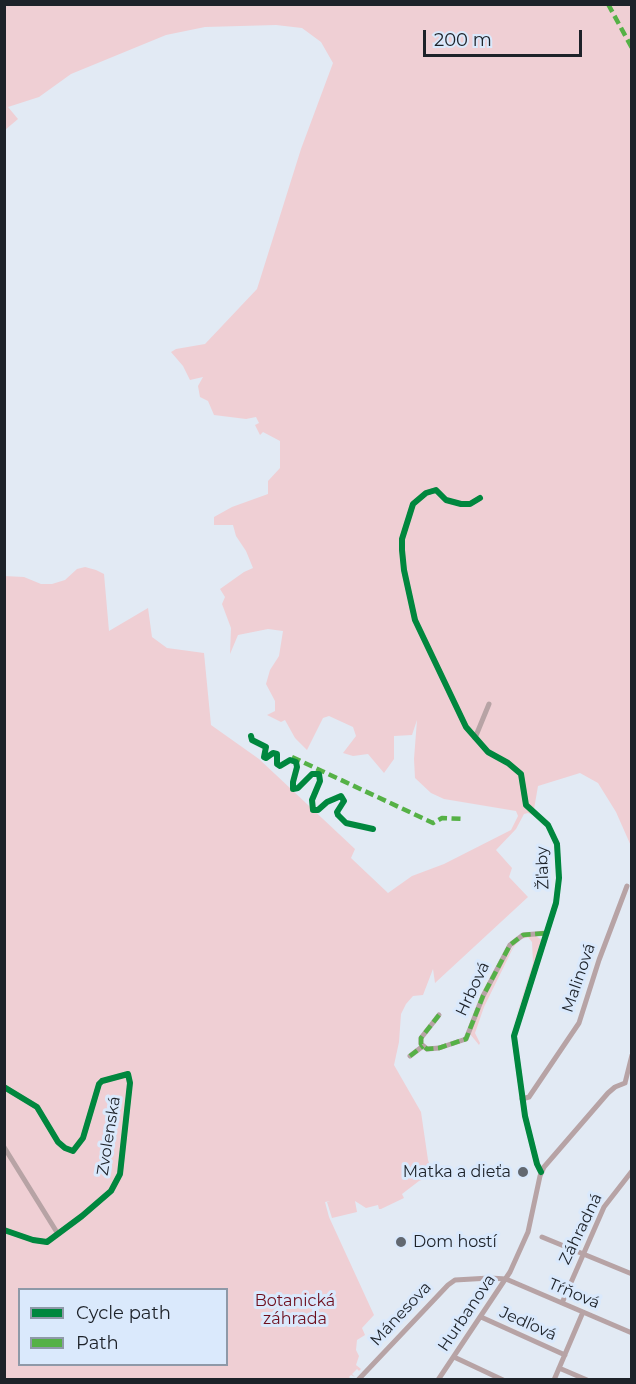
<!DOCTYPE html>
<meta charset="utf-8">
<style>
body{margin:0}
#map{position:relative;width:636px;height:1384px;overflow:hidden;background:#e2eaf4;font-family:Montserrat,sans-serif}
canvas{display:block}
.frame{position:absolute;inset:0;border:6px solid #1d2229;pointer-events:none}
.legend{position:absolute;left:18px;top:1288px;width:210px;height:78px;box-sizing:border-box;background:#dae9fc;border:2px solid #8e99a8;margin:0;padding:8px 10px;list-style:none;font-size:18px;color:#1d2229}
.legend li{display:flex;align-items:center;gap:12px;height:30px}
.legend b{width:30px;border:2px solid #8e99a8}
.scale{position:absolute;left:423px;top:30px;width:159px;height:27px;box-sizing:border-box;border:3px solid #1d2229;border-top:0;padding-left:8px;font-size:18px;line-height:21px;white-space:nowrap;color:#1d2229;-webkit-text-stroke:4px #dae9fc;paint-order:stroke}
</style>
<div id="map">
<canvas width="636" height="1384"></canvas>
<div class="frame"></div>
<ul class="legend">
<li><b style="height:8px;background:#00873e"></b>Cycle path</li>
<li><b style="height:8px;background:#55b146"></b>Path</li>
</ul>
<div class="scale">200 m</div>
</div>
<script>
const g = document.querySelector('canvas').getContext('2d');
g.lineJoin = 'round';
function paint(path, color) { g.fillStyle = color; g.fill(path, 'evenodd'); }
const shape = rows => new Path2D(rows.map(r => 'M' + r).join(''));
function stroke(path, color, width, dash) { g.strokeStyle = color; g.lineWidth = width; g.lineCap = dash ? 'butt' : 'round'; g.setLineDash(dash || []); g.stroke(path); }
function label(font, color, halo, rows, align = 'center') {
  g.font = font + ' Montserrat,sans-serif'; g.lineWidth = 6; g.setLineDash([]); g.textBaseline = 'middle'; g.strokeStyle = halo; g.fillStyle = color; for (const [text, x, y, turn = 0] of rows) {
    g.save(); g.translate(x, y); g.rotate((+turn || 0) * Math.PI / 180); g.textAlign = isNaN(turn) ? turn : align; if (halo) g.strokeText(text, 0, 0); g.fillText(text, 0, 0); g.restore();
  }
}
const green = shape([
 [5,5,631,5,631,846,616,812,598,783,580,773,538,786,533,815,528,813,524,814,516,829,496,850,512,868,509,877,528,897,435,983,433,969,423,995,413,996,406,1004,401,1014,399,1042,394,1065,421,1112,428,1160,433,1175,419,1181,402,1194,404,1198,381,1209,379,1209,378,1205,366,1208,355,1201,357,1212,332,1218,327,1202,330,1201,325,1202,329,1217,374,1315,362,1328,365,1335,357,1340,356,1350,359,1356,356,1365,361,1369,359,1371,357,1369,352,1374,355,1377,351,1375,349,1377,351,1379,5,1379,4,576,24,577,41,584,52,584,65,580,77,569,85,567,96,570,104,574,109,631,148,608,152,637,167,648,204,653,211,725,259,759,355,849,351,858,388,893,412,876,444,864,511,830,518,816,516,811,444,799,431,793,415,778,414,759,417,720,412,735,394,736,394,759,384,773,368,754,353,756,343,753,356,736,353,727,329,716,323,718,307,750,295,738,285,720,281,722,267,715,275,711,275,701,266,684,270,670,279,656,283,631,268,629,238,635,230,654,231,628,222,604,225,597,220,589,244,572,253,568,246,551,236,536,233,525,214,525,214,517,232,507,268,494,268,481,280,468,280,441,263,432,260,435,255,425,259,423,256,417,246,419,214,415,208,401,200,397,198,386,203,377,190,380,183,366,171,352,176,349,205,344,257,289,301,149,333,63,321,42,302,28,276,25,205,27,166,35,71,74,39,97,8,107,18,119,5,130],
 [20,1290,226,1290,226,1364,20,1364],
 [534,935,542,940,512,1029,533,963,532,942,528,937,519,940,513,948,484,1007,475,1033,480,1043,479,1045,470,1034,487,989,517,940,526,936]
]);
const street = shape([
 [480,498,470,504,461,504,446,500,436,490,426,493,413,504,402,539,402,550,404,570,415,620,466,727,488,752,508,763,521,774,526,805,548,825,557,844,559,878,556,903,514,1036,525,1116,537,1164,541,1172],
 [475,738,489,704],
 [439,1015,421,1038,421,1044,427,1049,439,1048,466,1039,483,996,510,945,523,935,547,933],
 [410,1056,423,1046],
 [625,1083,632,1055],
 [4,1087,37,1107,58,1142,65,1148,73,1151,83,1138,99,1084,102,1081,128,1074,130,1083,120,1174,111,1191,82,1216,47,1242,33,1240,4,1230],
 [522,1099,529,1097,579,1023,599,960,627,886],
 [4,1147,58,1234],
 [542,1237,632,1274],
 [562,1303,604,1207,632,1171],
 [481,1317,565,1355],
 [454,1357,503,1380],
 [559,1368,587,1380],
 [358,1380,448,1285,455,1280,490,1278,506,1279,632,1333],
 [438,1380,510,1272,528,1232,540,1176,544,1167,608,1093,615,1087,625,1083],
 [554,1380,583,1312]
]);
const quiet = shape([
 [608,4,632,48],
 [292,757,433,823,442,818,465,819],
 [439,1015,421,1038,421,1044,427,1049,439,1048,466,1039,483,996,510,945,523,935,547,933],
 [410,1056,423,1046]
]);
const cycleway = shape([
 [480,498,470,504,461,504,446,500,436,490,426,493,413,504,402,539,402,550,404,570,415,620,466,727,488,752,508,763,521,774,526,805,548,825,557,844,559,878,556,903,514,1036,525,1116,537,1164,541,1172],
 [251,736,252,740,266,747,264,757,266,758,273,753,277,754,277,764,280,766,290,760,296,762,297,767,293,782,293,789,298,788,312,774,319,774,320,781,312,800,313,810,318,810,327,802,341,796,344,801,337,812,338,815,346,823,373,829],
 [4,1087,37,1107,58,1142,65,1148,73,1151,83,1138,99,1084,102,1081,128,1074,130,1083,120,1174,111,1191,82,1216,47,1242,33,1240,4,1230]
]);
const markers = [
 [523,1172,6,"#626870"],
 [401,1242,6,"#626870"]
];
const streetNames = [
 ["Žľaby",543,868,-92],
 ["Malinová",579,978,-71],
 ["Hrbová",473,989,-65],
 ["Zvolenská",109,1136,-81],
 ["Záhradná",581,1229,-64],
 ["Tŕňová",574,1294,23],
 ["Hurbanova",467,1313,-56],
 ["Mánesova",401,1314,-47],
 ["Jedľová",528,1324,24]
];
const poiNames = [
 ["Matka a dieťa",511,1172],
 ["Dom hostí",413,1242,"left"]
];
const parkNames = [
 ["Botanická",295,1301],
 ["záhrada",295,1319]
];
paint(green, '#efcfd4');
stroke(street, '#b7a3a5', 5);
stroke(quiet, '#55b146', 4.5, [9, 4.5]);
stroke(cycleway, '#00873e', 6);
for (const [x, y, r, color] of markers) { const dot = new Path2D(); dot.arc(x, y, r, 0, 2 * Math.PI); g.fillStyle = color; g.fill(dot); stroke(dot, '#dae9fc', 2); }
label('16px', '#1d2229', '#dae9fc', streetNames);
label('16px', '#1d2229', '#dae9fc', poiNames, 'right');
label('16px', '#6e0f1e', '#dae9fc', parkNames);
</script>
